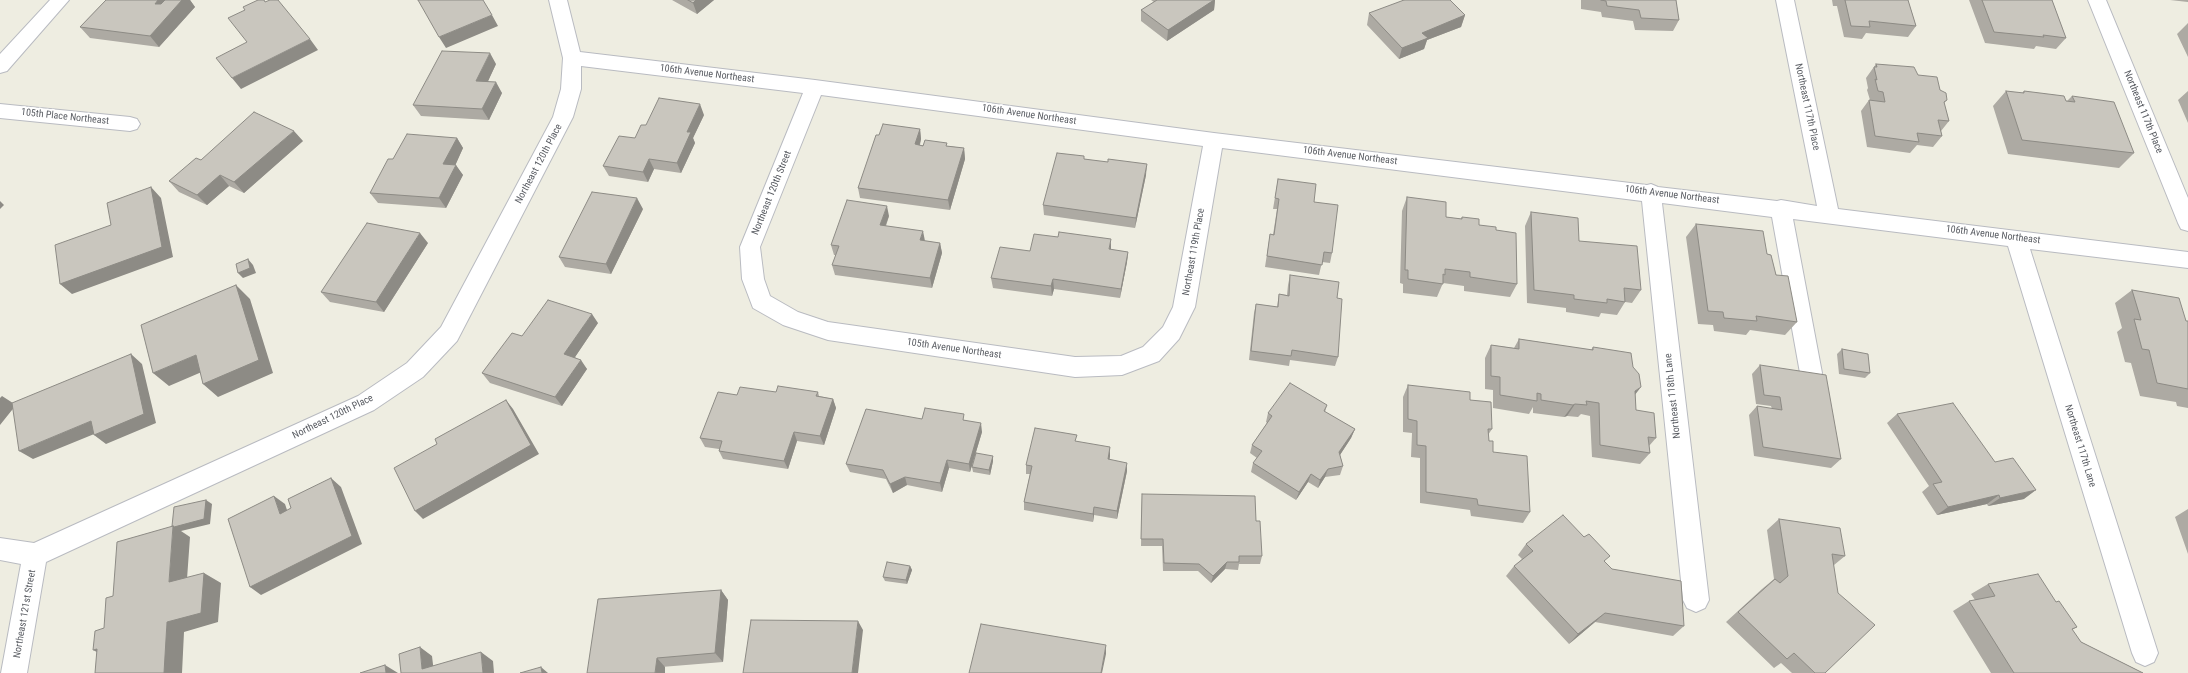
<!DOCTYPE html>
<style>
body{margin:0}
canvas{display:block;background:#eeede1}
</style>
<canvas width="2188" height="673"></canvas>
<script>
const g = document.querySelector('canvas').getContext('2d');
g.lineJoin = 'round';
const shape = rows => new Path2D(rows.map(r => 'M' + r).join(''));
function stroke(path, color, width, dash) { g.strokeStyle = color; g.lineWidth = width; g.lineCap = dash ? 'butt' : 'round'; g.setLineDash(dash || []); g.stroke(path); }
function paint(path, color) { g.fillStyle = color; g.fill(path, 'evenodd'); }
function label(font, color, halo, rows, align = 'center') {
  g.font = font + ' "Roboto Condensed",sans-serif'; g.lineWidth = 3.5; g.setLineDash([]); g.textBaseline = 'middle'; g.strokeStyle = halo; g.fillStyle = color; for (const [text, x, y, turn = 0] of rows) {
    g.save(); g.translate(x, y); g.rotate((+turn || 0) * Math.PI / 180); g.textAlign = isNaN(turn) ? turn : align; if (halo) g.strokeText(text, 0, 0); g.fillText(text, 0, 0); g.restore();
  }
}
const minor = shape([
 [50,0,69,0,7,71,0,73,0,54,50,0],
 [549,0,567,0,580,52,815,80,1214,133,1647,185,1651,184,1658,187,1777,201,1781,200,1817,206,1776,0,1794,0,1838,209,2188,252,2188,268,2030,249,2158,653,2154,662,2145,666,2136,662,2132,653,2008,246,1793,219,1822,373,1819,380,1811,383,1803,380,1800,373,1772,217,1662,203,1709,600,1705,608,1696,612,1687,608,1683,600,1642,201,1222,148,1195,307,1179,339,1159,361,1130,372,1122,375,1075,377,828,340,783,325,753,308,742,279,740,247,803,93,581,66,581,89,573,117,457,341,423,377,374,410,46,562,27,673,1,673,21,564,0,560,0,538,34,543,358,396,407,363,441,327,553,117,561,89,563,58,549,0],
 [821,95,1203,146,1173,307,1163,327,1143,347,1121,356,1075,357,828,322,798,312,770,296,764,279,760,247,821,95],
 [2088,0,2106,0,2188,198,2188,231,2181,229,2178,223,2088,0],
 [0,104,130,117,137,119,140,124,137,129,130,131,0,118,0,104]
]);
const wall = shape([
 [106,0,190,0,195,7,159,47,90,38,80,27],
 [672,0,714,0,697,14],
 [1151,0,1215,0,1214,10,1167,41,1141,21,1141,10,1154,2],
 [1581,0,1676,0,1679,20,1673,31,1635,30,1633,21,1602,17,1601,12,1581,9],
 [1832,0,1908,0,1916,26,1908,37,1866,33,1862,39,1844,37,1837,6,1833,6],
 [1969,0,2052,0,2066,38,2056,49,2036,46,2034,49,1985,43],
 [2170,0,2188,0,2188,2],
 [1369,13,1465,15,1461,27,1427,40,1424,49,1399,59,1367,25],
 [2188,23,2188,57,2177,34],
 [496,64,488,81,502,93,489,120,421,116,413,105],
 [1876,64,1918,75,1940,90,1947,100,1944,103,1949,121,1941,131,1942,136,1933,147,1917,145,1910,153,1867,147,1861,111,1869,100,1870,100,1867,90,1868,88,1866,78],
 [2006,91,2022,93,2024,91,2067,101,2072,96,2134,153,2119,168,2008,154,1993,106],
 [2188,91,2188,123,2178,100],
 [704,115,693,138,695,143,681,173,654,169,648,182,609,176,603,166,635,138,646,125],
 [920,129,921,139,920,145,948,146,964,148,965,159,950,210,860,198,858,188,879,135],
 [457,138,463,148,455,165,463,175,446,208,378,203,370,193,393,159],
 [303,141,244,193,229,186,207,205,179,192,169,181,201,160],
 [1084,159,1146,175,1135,228,1044,215,1043,205],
 [1278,179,1314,202,1332,253,1330,263,1322,262,1319,275,1265,267,1270,234,1273,235,1277,209,1273,209],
 [1407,197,1446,217,1461,219,1462,217,1479,225,1496,230,1517,284,1510,297,1464,291,1464,286,1443,283,1437,297,1403,293,1403,284,1400,283,1402,211],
 [643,209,611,274,565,267,559,257],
 [1531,212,1579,241,1641,290,1632,303,1625,302,1617,315,1601,313,1599,317,1566,312,1566,308,1527,303,1525,226],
 [889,216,886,226,925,241,940,243,942,253,932,288,835,275,832,265,836,255,834,255,831,245],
 [1696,224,1767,254,1797,322,1785,335,1750,330,1746,335,1714,331,1713,325,1698,324,1686,237],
 [428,243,384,312,330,302,321,292],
 [1111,250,1128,252,1127,262,1120,298,1054,289,1052,296,993,288,991,278,1030,251],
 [1290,275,1337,298,1338,357,1335,366,1290,360,1289,366,1249,360,1254,313,1256,304,1277,307,1279,294,1287,295,1288,285],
 [2132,290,2186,321,2188,321,2188,408,2177,406,2176,402,2140,396,2131,363,2125,362,2117,332,2122,328,2115,303],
 [598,323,575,357,587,369,562,406,490,383,482,373,522,336],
 [1519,339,1591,350,1593,347,1635,394,1636,410,1656,438,1649,446,1650,453,1640,464,1592,457,1590,416,1581,414,1578,417,1567,416,1564,417,1533,413,1533,407,1529,414,1493,408,1493,390,1485,389,1485,358,1491,345,1514,348],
 [1842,349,1870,373,1865,378,1839,374,1837,354],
 [1760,365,1841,459,1831,468,1754,456,1749,415,1757,406,1772,409,1771,406,1756,404,1752,374],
 [1408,385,1470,400,1492,429,1488,435,1489,441,1493,452,1530,512,1523,523,1471,516,1470,510,1420,503,1420,458,1411,457,1412,433,1403,432,1403,397],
 [776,392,818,392,819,396,833,399,836,408,824,445,797,441,788,469,723,459,719,451,719,449,705,447,700,438,737,395],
 [1327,405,1325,412,1355,429,1351,438,1340,455,1343,466,1340,475,1325,477,1318,488,1308,482,1296,500,1251,472,1253,463,1257,458,1250,453,1252,445,1267,423,1266,422,1268,413],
 [1897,414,1995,462,2024,499,1988,506,1987,504,1937,515,1922,492,1929,486,1887,423],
 [922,419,965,420,982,432,970,472,949,468,942,492,907,485,893,493,886,479,850,472,846,464],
 [1077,442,1110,456,1109,460,1127,471,1117,519,1094,515,1093,522,1024,510,1024,502,1030,474,1026,474,1026,465],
 [993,456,993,461,990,475,973,472,972,467],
 [1142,494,1256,521,1262,556,1260,564,1239,564,1238,570,1225,569,1211,583,1198,571,1163,571,1162,546,1141,546],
 [2188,509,2188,554,2175,517],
 [1779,519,1845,556,1834,565,1825,673,1792,673,1781,663,1774,668,1726,622,1762,589,1774,579,1767,530],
 [1526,544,1605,562,1612,569,1684,626,1673,636,1595,622,1569,644,1506,576,1514,566,1522,559,1518,555],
 [910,566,912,570,907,584,885,581,883,577],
 [1988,584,2056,602,2077,627,2072,630,2081,642,2143,673,1991,673,1953,611,1969,601,1975,600,1971,594],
 [721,590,728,600,723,662,587,673]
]);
const shadedWall = shape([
 [158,0,176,0,164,15,155,4],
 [182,0,190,0,195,7,159,47,150,36],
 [696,0,714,0,697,14,693,3],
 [1207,0,1215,0,1214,10,1167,41,1168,30],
 [492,15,498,26,446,48,439,37],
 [1465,15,1461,27,1427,40,1424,49,1399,59,1402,48,1422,33],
 [310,39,318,50,241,89,232,78],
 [490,53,496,64,483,92,476,81],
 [496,82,502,93,489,120,482,109],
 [700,104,704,115,693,138,695,143,681,173,677,163,687,132],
 [920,129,921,139,917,155,915,144],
 [294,131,303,141,244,193,234,182],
 [457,138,463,148,451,175,443,164],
 [964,148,965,159,950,210,948,200],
 [649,159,654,169,648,182,643,172],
 [1147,164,1146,175,1135,228,1136,218],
 [456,165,463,175,446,208,439,198],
 [220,175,229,186,207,205,197,195],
 [151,187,161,198,173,257,72,294,60,284],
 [637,198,643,209,611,274,606,264],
 [0,201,4,205,0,209],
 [887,206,889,216,882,235,880,225],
 [923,231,925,241,920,240],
 [420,233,428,243,384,312,376,302],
 [1111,239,1111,249,1108,260,1109,249],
 [940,243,942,253,932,288,930,278],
 [1128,252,1127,262,1120,298,1121,289],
 [248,259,253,265,256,273,243,278,238,273],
 [1053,279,1054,289,1052,296,1051,286],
 [236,285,250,299,273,373,218,397,203,384],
 [592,314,598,323,571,363,564,354],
 [131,354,142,364,156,423,106,444,94,435],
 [196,355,211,368,169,386,153,373],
 [581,360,587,369,562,406,555,397],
 [1641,387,1631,400,1635,391],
 [2,396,16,405,0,425,0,398],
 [833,399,836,408,824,445,820,436],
 [506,400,513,409,539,454,423,519,415,511],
 [1575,404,1567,416,1564,417,1573,405],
 [91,421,104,430,33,459,19,451],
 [981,423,982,432,970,472,969,464],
 [1355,429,1351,438,1336,461,1339,452],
 [794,432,797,441,788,469,784,461],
 [1110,447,1110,456,1108,468,1108,459],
 [993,456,993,461,990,475,989,470],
 [947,460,949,468,942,492,940,483],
 [1127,463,1127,471,1117,519,1117,511],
 [1328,469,1325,477,1318,488,1320,480],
 [1311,474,1308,482,1296,500,1299,492],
 [905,477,907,485,893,493,890,484],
 [331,478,341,487,362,544,261,595,250,587],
 [2036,490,2024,499,1988,506,2000,498],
 [1999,495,1987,504,1937,515,1948,507],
 [274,496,285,504,291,522,280,514],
 [206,500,212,504,210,524,181,531,190,537,186,593,169,582,173,526],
 [1094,507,1094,515,1093,522,1093,514],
 [1227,562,1225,569,1211,583,1213,576],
 [910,566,912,570,907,584,906,580],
 [204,573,221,583,218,622,184,632,182,673,162,673,167,622],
 [721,590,728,600,723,662,715,653],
 [1605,613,1595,622,1569,644,1578,634],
 [858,621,863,630,858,673,852,673],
 [1106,645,1106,654,1102,673,1101,673],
 [420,647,432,656,434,673,422,669],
 [97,649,112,660,93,650],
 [481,652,493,661,494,673,483,673],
 [657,658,665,667,665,673,655,673],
 [385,665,398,673,386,673],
 [541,667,548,673,542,673]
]);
const building = shape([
 [106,0,158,0,155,4,161,4,165,0,182,0,150,36,80,27,106,0],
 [258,0,264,0,265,2,270,0,278,0,310,39,232,78,216,58,247,42,228,18,245,10,243,7,258,0],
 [418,0,483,0,492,15,439,37,418,0],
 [688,0,696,0,693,3,688,0],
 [1157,0,1214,0,1168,30,1141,10,1157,0],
 [1404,0,1450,0,1465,15,1422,33,1428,38,1402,48,1369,13,1404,0],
 [1601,0,1676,0,1679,20,1641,18,1639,10,1607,6,1606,1,1601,0],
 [1845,0,1908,0,1916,26,1869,21,1870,27,1851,26,1845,0],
 [1982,0,2052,0,2066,38,2043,35,2044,37,1994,32,1982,0],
 [442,51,490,53,476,81,496,82,482,109,413,105,442,51],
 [1876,64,1914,67,1918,75,1937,77,1940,90,1946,93,1947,100,1944,102,1949,121,1938,120,1942,136,1917,133,1919,142,1875,136,1869,100,1885,102,1883,92,1878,91,1875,79,1877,80,1874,67,1877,67,1876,64],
 [2006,91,2024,93,2024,91,2064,96,2066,101,2075,102,2072,96,2114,102,2134,153,2022,140,2006,91],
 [659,98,700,104,687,132,691,132,677,163,649,159,643,172,603,166,619,136,635,138,641,125,646,125,659,98],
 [254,112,294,131,234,182,220,175,197,195,169,181,196,158,201,160,254,112],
 [883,124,920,129,915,144,923,146,925,140,947,143,946,146,964,148,948,200,858,188,876,135,879,135,883,124],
 [407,134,457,138,443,164,456,165,439,198,370,193,388,159,393,159,407,134],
 [1057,153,1084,156,1084,159,1108,162,1108,159,1147,164,1136,218,1043,205,1057,153],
 [1278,179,1316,184,1314,202,1338,205,1332,253,1324,252,1322,265,1267,256,1270,234,1274,235,1279,199,1275,198,1278,179],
 [151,187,162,247,60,284,55,245,111,225,107,203,151,187],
 [592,192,637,198,606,264,559,257,592,192],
 [1407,197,1446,202,1446,217,1462,219,1462,217,1479,219,1479,225,1496,227,1496,230,1516,233,1517,284,1470,277,1470,272,1445,269,1445,275,1443,274,1443,284,1408,279,1408,270,1405,270,1407,197],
 [847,200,887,206,880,225,923,231,920,240,940,243,930,278,832,265,839,246,831,245,847,200],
 [1531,212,1578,218,1579,241,1637,246,1641,290,1624,288,1625,302,1607,299,1607,303,1574,299,1574,295,1534,290,1531,212],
 [367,223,420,233,376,302,321,292,367,223],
 [1696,224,1763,231,1767,254,1771,255,1776,275,1788,276,1797,322,1756,316,1757,321,1724,318,1723,312,1708,311,1696,224],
 [1059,232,1111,239,1109,249,1128,252,1121,289,1053,279,1051,286,991,278,1000,247,1030,251,1034,234,1058,237,1059,232],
 [248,259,250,268,238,273,236,264,248,259],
 [1290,275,1339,282,1337,298,1342,299,1338,357,1292,350,1291,356,1251,351,1256,304,1278,307,1279,294,1289,296,1290,275],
 [236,285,259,360,203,384,196,355,153,373,141,325,236,285],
 [2132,290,2179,298,2186,321,2188,321,2188,389,2157,383,2149,350,2142,349,2134,319,2141,320,2132,290],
 [548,300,592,314,564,354,581,360,555,397,482,373,512,333,522,336,548,300],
 [1519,339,1593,350,1593,347,1631,353,1633,367,1639,374,1641,387,1635,391,1636,410,1654,413,1656,438,1648,437,1650,453,1600,445,1599,403,1586,401,1587,405,1575,404,1573,405,1541,400,1541,394,1537,393,1537,401,1500,395,1500,377,1491,376,1491,345,1519,349,1519,339],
 [1842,349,1868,354,1870,373,1844,369,1842,349],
 [131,354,144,414,94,435,91,421,19,451,12,403,131,354],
 [1760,365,1826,375,1841,459,1763,447,1757,406,1782,410,1780,397,1764,395,1760,365],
 [1290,383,1327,405,1324,411,1355,429,1339,452,1343,466,1328,469,1320,480,1311,474,1299,492,1253,463,1262,451,1252,445,1272,416,1268,413,1290,383],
 [1408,385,1470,392,1470,400,1491,402,1492,429,1488,429,1489,441,1493,441,1493,452,1527,456,1530,512,1478,505,1477,499,1426,492,1426,446,1417,445,1417,421,1408,419,1408,385],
 [778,386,818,392,816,396,833,399,820,436,794,432,784,461,719,451,722,441,700,438,718,392,737,395,740,387,776,392,778,386],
 [506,400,531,445,415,511,394,468,437,444,435,439,506,400],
 [1953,403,1995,462,2013,458,2036,490,2000,498,1999,495,1948,507,1933,484,1942,482,1897,414,1953,403],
 [925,408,964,414,963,420,981,423,969,464,947,460,940,483,905,477,890,484,883,470,846,464,866,409,922,419,925,408],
 [1035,428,1077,435,1075,441,1110,447,1108,459,1127,463,1117,511,1094,507,1093,514,1024,502,1032,466,1026,465,1035,428],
 [976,453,993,456,989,470,972,467,976,453],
 [331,478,352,536,250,587,228,519,274,496,280,514,291,508,288,499,331,478],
 [1142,494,1255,496,1256,521,1260,521,1262,556,1239,556,1239,562,1227,562,1213,576,1199,564,1164,563,1163,539,1141,539,1142,494],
 [206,500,204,519,174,527,173,526,172,526,174,507,206,500],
 [1563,515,1584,537,1589,534,1610,556,1604,561,1612,569,1681,581,1684,626,1605,613,1578,634,1514,566,1533,551,1526,544,1563,515],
 [1779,519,1840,528,1845,556,1832,554,1838,593,1875,625,1825,673,1815,673,1794,653,1787,659,1738,612,1775,579,1780,583,1788,576,1779,519],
 [173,526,169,582,204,573,201,613,167,622,164,673,95,673,97,649,93,650,95,631,104,628,106,598,113,596,117,542,173,526],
 [887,562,910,566,906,580,883,577,887,562],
 [2038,574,2056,602,2059,601,2077,627,2072,629,2081,642,2143,673,2014,673,1969,601,1995,596,1988,584,2038,574],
 [721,590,715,653,657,658,655,673,587,673,598,599,721,590],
 [751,620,858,621,852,673,743,673,751,620],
 [981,624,1106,645,1101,673,969,673,981,624],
 [420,647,422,669,481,652,483,673,401,673,399,654,420,647],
 [385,665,386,673,360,673,385,665],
 [541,667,542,673,520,673,541,667]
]);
const streetNames = [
 ["106th Avenue Northeast",707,74,7],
 ["Northeast 117th Place",1807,107,78],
 ["Northeast 117th Place",2143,112,68],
 ["106th Avenue Northeast",1029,115,8],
 ["105th Place Northeast",65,117,6],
 ["106th Avenue Northeast",1350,156,7],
 ["Northeast 120th Place",539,164,-62],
 ["Northeast 120th Street",772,193,-68],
 ["106th Avenue Northeast",1672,195,7],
 ["106th Avenue Northeast",1993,235,7],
 ["Northeast 119th Place",1194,252,-80],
 ["105th Avenue Northeast",954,349,8],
 ["Northeast 118th Lane",1673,396,-96],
 ["Northeast 120th Place",333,417,-26],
 ["Northeast 117th Lane",2080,446,73],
 ["Northeast 121st Street",25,614,-80]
];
stroke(minor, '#b9bbc1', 2);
paint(minor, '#fff');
paint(wall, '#adaaa3');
paint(shadedWall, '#8d8b85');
paint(building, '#c9c6be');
stroke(building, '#8d8b85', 1);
label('10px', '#5a5d63', '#fff', streetNames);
</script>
